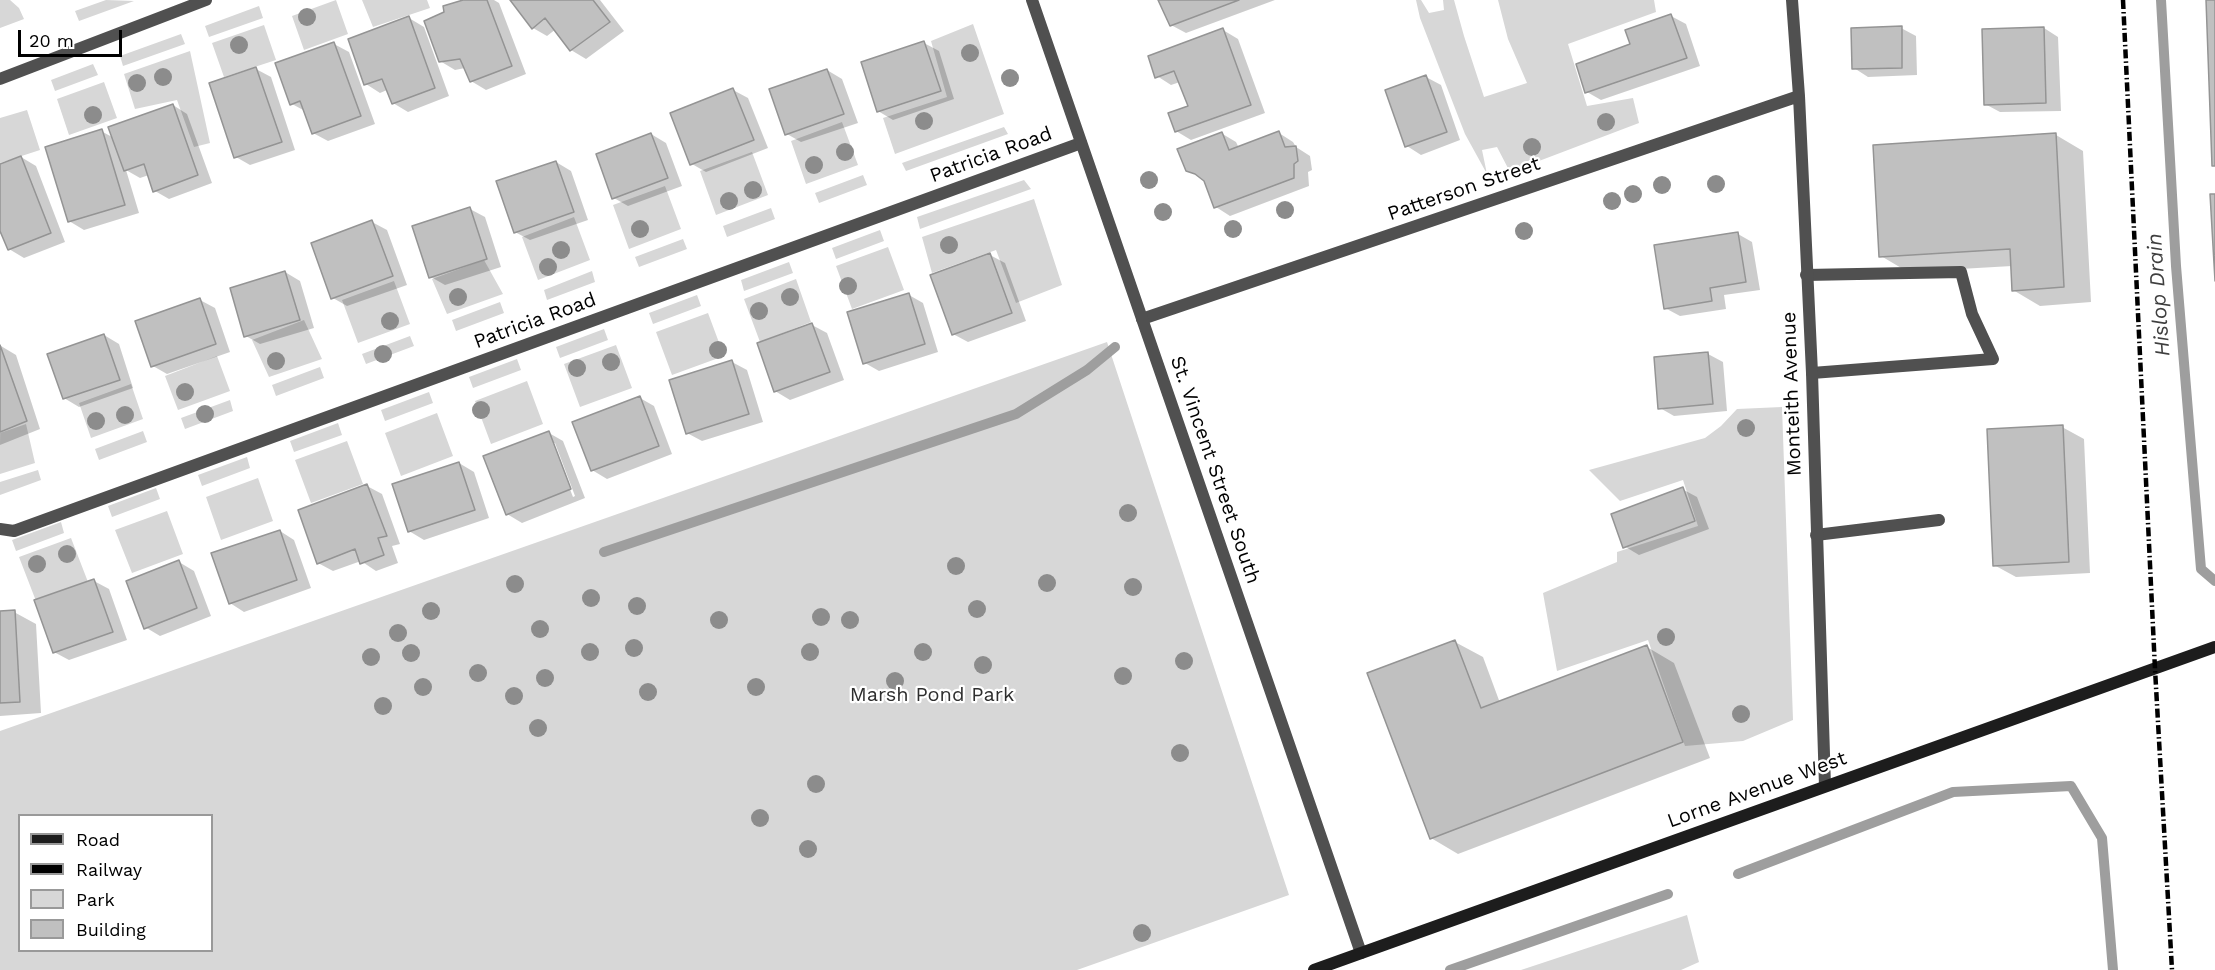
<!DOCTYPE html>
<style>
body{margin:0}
#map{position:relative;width:2215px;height:970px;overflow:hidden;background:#fff;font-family:"Work Sans",sans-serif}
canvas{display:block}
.legend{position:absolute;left:18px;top:814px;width:195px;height:138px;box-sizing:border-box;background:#fff;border:2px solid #999;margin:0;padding:8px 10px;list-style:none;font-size:18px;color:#000}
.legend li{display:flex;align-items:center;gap:12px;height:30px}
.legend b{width:30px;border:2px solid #999}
.scale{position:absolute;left:18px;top:30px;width:104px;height:27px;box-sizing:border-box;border:3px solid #000;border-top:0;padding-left:8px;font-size:18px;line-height:21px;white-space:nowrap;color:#000;-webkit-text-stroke:4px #fff;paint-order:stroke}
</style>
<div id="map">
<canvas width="2215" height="970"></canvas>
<ul class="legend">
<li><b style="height:8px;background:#1d1d1d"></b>Road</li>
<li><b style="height:8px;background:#000"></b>Railway</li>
<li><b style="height:16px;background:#d7d7d7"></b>Park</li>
<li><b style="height:16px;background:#c0c0c0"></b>Building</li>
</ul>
<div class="scale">20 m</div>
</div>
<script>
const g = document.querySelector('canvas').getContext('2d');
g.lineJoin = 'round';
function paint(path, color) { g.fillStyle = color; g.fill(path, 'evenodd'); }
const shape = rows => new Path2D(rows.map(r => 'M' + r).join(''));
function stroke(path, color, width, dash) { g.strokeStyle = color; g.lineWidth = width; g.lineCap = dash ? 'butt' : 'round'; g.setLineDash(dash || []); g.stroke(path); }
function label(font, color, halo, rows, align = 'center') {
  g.font = font + ' "Work Sans",sans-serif'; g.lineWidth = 4.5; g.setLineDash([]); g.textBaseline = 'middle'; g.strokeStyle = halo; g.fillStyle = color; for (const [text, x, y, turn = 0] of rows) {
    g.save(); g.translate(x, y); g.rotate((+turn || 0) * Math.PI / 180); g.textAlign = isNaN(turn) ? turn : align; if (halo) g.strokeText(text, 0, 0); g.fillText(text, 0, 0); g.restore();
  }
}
const green = shape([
 [0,0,10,0,19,8,24,19,0,28],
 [106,0,134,1,79,21,75,11],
 [336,0,348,34,304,50,292,16],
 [362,0,427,0,430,8,373,27],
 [1416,0,1421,0,1429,13,1444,10,1443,0,1454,0,1464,36,1484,97,1527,83,1508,39,1498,0,1654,0,1656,12,1568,44,1587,106,1633,98,1639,123,1510,172,1497,147,1482,150,1487,174,1465,134,1420,18],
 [259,6,263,18,209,37,205,26],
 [973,24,1004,114,895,154,883,118,947,97,931,41],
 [264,25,276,60,224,77,212,43],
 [181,34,185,44,123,66,120,56],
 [190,51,210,143,194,147,177,100,135,109,124,74],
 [93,64,98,75,55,91,51,80],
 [104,82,117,118,69,135,57,99],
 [27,110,40,150,0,163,0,118],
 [842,122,858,165,806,184,791,141],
 [1004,127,1008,134,906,171,902,163],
 [752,152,768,195,716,215,700,171],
 [863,175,867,185,819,203,815,193],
 [1024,180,1031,189,920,229,917,217],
 [665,186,681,229,629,249,613,205],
 [1034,199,1062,285,1016,303,996,250,932,273,922,237],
 [771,208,775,219,727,237,723,226],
 [574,217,590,260,538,280,522,237],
 [880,230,884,241,836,259,832,248],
 [683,239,687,249,639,267,635,257],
 [888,247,904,290,852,309,836,266],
 [484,260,503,294,447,314,432,279],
 [789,262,793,273,744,291,741,280],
 [592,271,595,282,547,300,544,290],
 [796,279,811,322,760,342,744,299],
 [394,281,410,324,358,343,342,300],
 [697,295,701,306,653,324,649,313],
 [500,302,504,313,456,331,452,320],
 [708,313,724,356,672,375,656,332],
 [304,320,322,359,269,377,252,340],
 [604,329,608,340,560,358,556,347],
 [410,336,414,346,366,364,362,354],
 [1107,342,1289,895,1077,970,0,970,0,731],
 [20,816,212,816,212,950,20,950],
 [616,345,632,388,580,407,564,364],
 [217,356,230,391,178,410,165,376],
 [517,359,521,370,473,388,469,377],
 [320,367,324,378,276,396,272,385],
 [527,381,543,424,491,444,475,401],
 [131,384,143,419,91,438,79,403],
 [429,392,433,403,385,421,381,410],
 [230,400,233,411,185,429,181,418],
 [1782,407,1793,720,1743,741,1685,746,1648,640,1557,671,1543,593,1617,562,1617,552,1698,526,1683,480,1620,501,1589,470,1705,438,1721,426,1737,409],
 [437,413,453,456,401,476,385,433],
 [338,423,342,435,294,452,290,441],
 [26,424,35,463,0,474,0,433],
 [143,431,147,442,99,460,95,449],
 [347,441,363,484,311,503,295,460],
 [247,457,250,468,202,486,198,475],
 [38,470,41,480,0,495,0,482],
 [258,478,273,521,221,540,206,497],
 [156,488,160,499,112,517,108,506],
 [167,511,183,554,132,573,115,530],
 [61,522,64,533,16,551,12,540],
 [71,538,88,582,36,601,19,557],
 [1687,915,1699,962,1681,970,1521,970]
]);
const shadow = shape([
 [468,0,494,0,499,3,526,74,486,90,471,81,465,68,455,70,440,61],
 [512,0,600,0,624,31,586,59,571,50,556,29,547,36,533,28],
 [1160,0,1275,0,1186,33,1171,25],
 [1671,16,1686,24,1700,66,1601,100,1587,92,1632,45],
 [409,18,424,27,449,96,408,112,393,103,387,90,380,93,366,84],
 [1901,28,1916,36,1917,75,1868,77,1854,68],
 [2044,28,2058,37,2061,111,2000,112,1985,104],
 [1223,30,1238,39,1265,113,1191,140,1176,131,1190,107,1180,82,1171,85,1157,76],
 [924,43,939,51,954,99,893,120,878,111],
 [334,44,349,52,375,124,328,141,313,133,305,111,292,104],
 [256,69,271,77,295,150,250,165,236,157],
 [827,70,842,79,858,123,801,142,787,134],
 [1426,77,1441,85,1460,140,1421,155,1407,146],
 [733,90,748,98,768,148,706,172,692,164],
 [173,105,187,114,212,183,169,199,155,191,149,175,140,178,126,170,139,213,84,230,69,221,101,131,114,138],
 [1221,133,1236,142,1239,148,1279,133,1293,142,1296,147,1310,156,1312,170,1308,172,1309,186,1230,216,1216,207,1206,180,1187,170],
 [651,134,666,143,682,186,628,206,614,198],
 [2056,135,2083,151,2091,302,2040,306,2013,290,2012,266,1908,272,1881,256],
 [21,157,36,166,65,242,24,258,9,249,3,233,0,234,0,166],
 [556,162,571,171,588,220,530,240,515,232],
 [470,209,485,217,501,267,445,285,431,277],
 [372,222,387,230,407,285,347,306,333,298],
 [1738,234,1752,242,1760,290,1724,295,1726,309,1680,316,1665,308],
 [990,255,1005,263,1026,321,968,342,953,334],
 [285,272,300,281,314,328,260,344,246,336],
 [909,295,923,303,938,352,879,371,865,363],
 [200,300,215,308,230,352,167,374,153,366],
 [812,325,827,333,844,380,790,400,775,391],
 [104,335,119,344,133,388,79,407,64,398],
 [1,346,16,355,40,429,0,445],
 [1708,354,1723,362,1727,411,1674,416,1660,408],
 [732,362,747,370,763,422,702,441,687,433],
 [640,398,654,406,672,454,607,479,592,470],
 [2062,427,2084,439,2090,573,2016,577,1994,565],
 [549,433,563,441,585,498,522,523,507,514],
 [552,443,555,443,575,496,573,497],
 [459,463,474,472,489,518,424,540,409,531],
 [367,486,382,494,400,544,392,546,398,563,376,571,361,561,333,571,318,563],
 [1682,489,1697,497,1709,529,1639,555,1624,546],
 [280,531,294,540,311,588,244,612,230,603],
 [179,562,194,571,211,616,160,636,145,627],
 [94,581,109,589,127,640,69,660,54,652],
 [0,612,14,612,36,624,41,713,0,716],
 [1455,642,1483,657,1500,703,1647,647,1674,663,1710,758,1458,854,1431,838]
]);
const stream = shape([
 [2161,0,2176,266,2201,569,2215,581],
 [604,552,1016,414,1087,370,1115,347],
 [1738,874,1953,792,2071,786,2102,838,2113,970],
 [1450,970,1668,894]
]);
const building = shape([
 [463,0,487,0,512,66,470,82,460,59,439,62,424,21,444,12,443,6,463,0],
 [510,0,593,0,610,22,570,51,545,18,532,29,510,0],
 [1158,0,1239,0,1170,26,1158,0],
 [2206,0,2215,0,2215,166,2212,166,2206,0],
 [1671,14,1687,58,1585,93,1576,64,1630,44,1625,30,1671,14],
 [409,16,435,88,392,104,382,79,364,85,348,39,409,16],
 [1902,26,1902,68,1852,69,1851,28,1902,26],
 [2044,27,2046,103,1984,105,1982,29,2044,27],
 [1223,28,1251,105,1175,132,1168,113,1188,106,1174,71,1155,78,1148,56,1223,28],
 [924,41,941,91,877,112,861,62,924,41],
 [334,42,361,116,312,134,300,101,290,105,275,63,334,42],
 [256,67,282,142,234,158,209,83,256,67],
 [827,69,844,114,785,135,769,89,827,69],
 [1426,75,1447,132,1405,147,1385,90,1426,75],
 [733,88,754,140,690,165,670,113,733,88],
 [173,104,198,175,153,192,144,164,124,171,108,127,173,104],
 [102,129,125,205,68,222,45,147,102,129],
 [1279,131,1285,147,1296,146,1298,161,1294,164,1294,178,1214,208,1204,181,1195,174,1186,171,1177,149,1222,132,1229,150,1279,131],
 [651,133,668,178,612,199,596,154,651,133],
 [2056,133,2064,287,2012,291,2010,249,1879,257,1873,145,2056,133],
 [21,156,51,233,8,250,0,231,0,164,21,156],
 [556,161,574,212,514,233,496,181,556,161],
 [2210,194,2215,194,2215,281,2210,194],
 [470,207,487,259,429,278,412,226,470,207],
 [372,220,393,276,331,299,311,243,372,220],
 [1738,232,1746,282,1710,288,1712,301,1664,309,1654,245,1738,232],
 [990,253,1012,313,952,335,930,275,990,253],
 [285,271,300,320,244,337,230,288,285,271],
 [909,293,925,344,863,364,847,312,909,293],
 [200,298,216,344,151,367,135,321,200,298],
 [812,323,830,372,774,392,757,343,812,323],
 [104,334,120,380,63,399,47,354,104,334],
 [0,345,27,421,0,432,0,345],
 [1708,352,1713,404,1658,409,1654,357,1708,352],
 [732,360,749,414,686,434,669,380,732,360],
 [640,396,659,446,591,471,572,422,640,396],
 [2063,425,2069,562,1993,566,1987,429,2063,425],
 [549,431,571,489,506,515,483,456,549,431],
 [459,462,475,510,408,532,392,484,459,462],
 [367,484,387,536,378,538,384,555,360,564,355,549,317,564,298,510,367,484],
 [1683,487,1695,521,1623,548,1611,514,1683,487],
 [280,530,297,580,229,604,211,553,280,530],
 [179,560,197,608,144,629,126,581,179,560],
 [94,579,113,632,53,653,34,600,94,579],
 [15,610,20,702,0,703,0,611,15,610],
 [1455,640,1481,708,1647,645,1683,742,1430,839,1367,673,1455,640]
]);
const service = shape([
 [1806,275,1961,272,1972,314,1993,359,1812,373],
 [1816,535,1939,520]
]);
const minor = shape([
 [1792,0,1799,96,1812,373,1825,786],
 [0,79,206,0],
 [1142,319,1799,96],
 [0,529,14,531,1081,143]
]);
const tertiary = shape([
 [1032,0,1361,953]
]);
const secondary = shape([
 [1314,970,2215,647]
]);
const rail = shape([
 [2123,0,2155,669,2172,970]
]);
const trees = [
 [307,17],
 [239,45],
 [970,53],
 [163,77],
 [1010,78],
 [137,83],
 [93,115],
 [924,121],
 [1606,122],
 [1532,147],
 [845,152],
 [814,165],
 [1149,180],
 [1716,184],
 [1662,185],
 [753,190],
 [1633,194],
 [729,201],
 [1612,201],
 [1285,210],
 [1163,212],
 [640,229],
 [1233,229],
 [1524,231],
 [949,245],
 [561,250],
 [548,267],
 [848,286],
 [458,297],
 [790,297],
 [759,311],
 [390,321],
 [718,350],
 [383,354],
 [276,361],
 [611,362],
 [577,368],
 [185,392],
 [481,410],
 [205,414],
 [125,415],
 [96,421],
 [1746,428],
 [1128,513],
 [67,554],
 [37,564],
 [956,566],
 [1047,583],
 [515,584],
 [1133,587],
 [591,598],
 [637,606],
 [977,609],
 [431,611],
 [821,617],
 [719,620],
 [850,620],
 [540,629],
 [398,633],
 [1666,637],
 [634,648],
 [590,652],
 [810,652],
 [923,652],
 [411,653],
 [371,657],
 [1184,661],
 [983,665],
 [478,673],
 [1123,676],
 [545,678],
 [895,681],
 [423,687],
 [756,687],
 [648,692],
 [514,696],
 [383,706],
 [1741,714],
 [538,728],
 [1180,753],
 [816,784],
 [760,818],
 [808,849],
 [1142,933]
];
const streetNames = [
 ["Patricia Road",991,155,-20],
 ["Patterson Street",1464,189,-19],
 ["Patricia Road",535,321,-20],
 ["Monteith Avenue",1792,394,-92],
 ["St. Vincent Street South",1215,470,71],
 ["Lorne Avenue West",1757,790,-20]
];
const parkNames = [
 ["Marsh Pond Park",932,695]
];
const waterNames = [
 ["Hislop Drain",2159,295,-94]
];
paint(green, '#d7d7d7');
paint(shadow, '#0003');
stroke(stream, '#9e9e9e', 10);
paint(building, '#c0c0c0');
stroke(building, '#949494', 1.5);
stroke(service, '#505050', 12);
stroke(minor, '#505050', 12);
stroke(tertiary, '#505050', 12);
stroke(secondary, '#1d1d1d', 12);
stroke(rail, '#000', 4.5, [9, 3, 1.5, 3]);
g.fillStyle = '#8c8c8c';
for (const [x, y] of trees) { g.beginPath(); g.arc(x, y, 9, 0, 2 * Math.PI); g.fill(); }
label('20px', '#000', '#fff', streetNames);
label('20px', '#2e2e2e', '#fff', parkNames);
label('italic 21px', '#3f3f3f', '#fff', waterNames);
</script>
